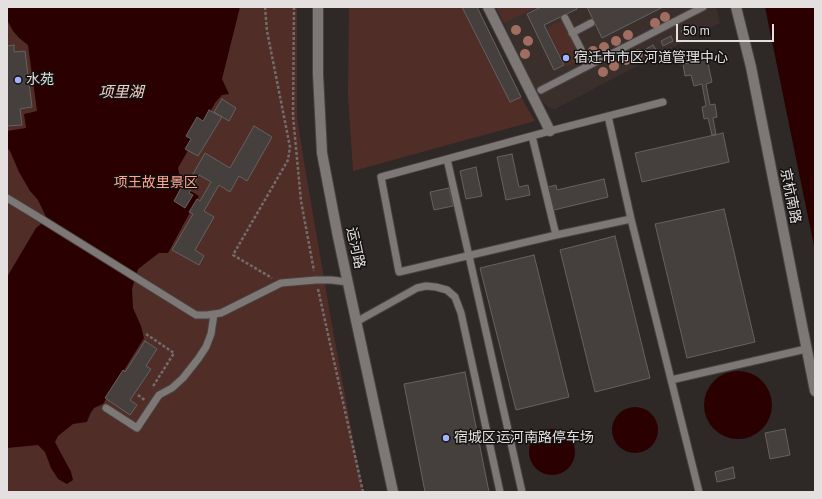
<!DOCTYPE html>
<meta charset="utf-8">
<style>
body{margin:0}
#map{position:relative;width:822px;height:499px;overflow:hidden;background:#2e2827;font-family:Arial,sans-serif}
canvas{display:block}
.frame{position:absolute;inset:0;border:8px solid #e3e0df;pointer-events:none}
.scale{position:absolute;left:676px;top:24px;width:98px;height:18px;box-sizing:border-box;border:2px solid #e3e0df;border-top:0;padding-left:5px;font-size:12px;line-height:14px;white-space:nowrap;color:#e3e0df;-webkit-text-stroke:3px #141211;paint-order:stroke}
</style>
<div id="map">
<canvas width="822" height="499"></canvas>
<div class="frame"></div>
<div class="scale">50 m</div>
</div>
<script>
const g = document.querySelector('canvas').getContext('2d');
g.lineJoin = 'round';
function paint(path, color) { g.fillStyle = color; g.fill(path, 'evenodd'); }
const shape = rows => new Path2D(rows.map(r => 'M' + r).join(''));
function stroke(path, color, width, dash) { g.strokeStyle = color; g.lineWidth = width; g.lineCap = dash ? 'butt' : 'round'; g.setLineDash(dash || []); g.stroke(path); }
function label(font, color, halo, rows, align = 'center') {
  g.font = font + ' Arial,"Noto Sans SC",sans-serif'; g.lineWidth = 3; g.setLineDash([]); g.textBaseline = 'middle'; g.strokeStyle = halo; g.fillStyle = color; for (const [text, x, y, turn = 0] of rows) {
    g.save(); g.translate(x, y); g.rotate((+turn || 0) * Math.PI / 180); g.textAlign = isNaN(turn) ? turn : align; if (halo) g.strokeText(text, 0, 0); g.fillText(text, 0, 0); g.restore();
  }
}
const built = shape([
 [496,7,716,7,720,23,555,109,549,108,544,103,539,97]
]);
const green = shape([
 [7,7,297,7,297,117,305,168,332,325,363,492,7,492],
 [349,7,462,7,510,102,521,97,535,121,353,171,348,96],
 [496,7,537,7,504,23],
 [563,20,582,59,566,67,547,28]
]);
const water = shape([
 [7,7,240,7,222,79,229,94,222,95,215,103,178,168,182,186,199,196,168,253,159,253,138,269,132,289,133,308,141,326,144,338,103,404,94,408,90,414,87,422,73,424,58,436,55,442,71,472,73,480,67,484,58,479,51,468,45,452,38,445,7,448,7,277,36,228,47,219,38,200,30,191,19,172,10,151,7,148,7,131,26,128,24,114,37,111,28,45,19,38,13,31,7,20],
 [765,7,815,7,815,251],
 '704 405a34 34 0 1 1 68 0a34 34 0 1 1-68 0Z',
 '612 430a23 23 0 1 1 46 0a23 23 0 1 1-46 0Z',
 '529 452a23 23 0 1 1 46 0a23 23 0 1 1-46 0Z'
]);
const building = shape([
 [462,7,477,7,521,97,510,102,462,7],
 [541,7,576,7,577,9,544,25,564,65,554,70,527,14,541,7],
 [587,7,663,7,602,38,587,7],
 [691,26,694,31,684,36,681,31,691,26],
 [671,36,673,41,663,46,661,41,671,36],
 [14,45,14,52,25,51,32,107,20,109,22,125,7,126,7,46,14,45],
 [653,45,656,50,646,55,644,50,653,45],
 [707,59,712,82,706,84,710,105,715,104,717,117,713,118,716,135,712,135,708,118,704,119,702,107,706,106,702,84,694,86,691,75,685,76,683,64,707,59],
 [222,99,236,108,229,121,214,112,222,99],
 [209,110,222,117,198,156,185,149,191,139,186,136,197,117,203,121,209,110],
 [254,126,272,137,247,181,239,176,230,192,219,185,204,211,214,217,195,250,204,256,199,265,172,250,193,214,189,212,197,199,200,201,211,182,199,175,189,193,193,195,185,208,174,201,182,186,185,188,205,153,230,168,254,126],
 [723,133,729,162,642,182,635,153,723,133],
 [512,154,519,187,528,185,530,195,506,200,497,157,512,154],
 [476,167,482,196,466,199,460,171,476,167],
 [604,179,608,197,554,210,548,187,556,185,557,190,604,179],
 [449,188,453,206,434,210,430,192,449,188],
 [724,209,755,342,687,358,655,224,724,209],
 [615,236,650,378,595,392,560,250,615,236],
 [534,255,569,397,516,410,480,268,534,255],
 [145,341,157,349,146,366,151,369,130,400,137,405,130,415,105,398,123,370,125,372,145,341],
 [465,372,489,492,425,492,404,384,465,372],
 [785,429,790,455,770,459,765,433,785,429],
 [733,467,735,478,717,482,715,472,733,467]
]);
const path = shape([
 [265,7,267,31,290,147,288,160,233,255,272,278],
 [294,7,293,116,301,201,314,271],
 [318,289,363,492],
 [146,334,174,353,152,388],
 [138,395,146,401]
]);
const service = shape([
 [565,18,589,65],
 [572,33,591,23],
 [541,90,703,7],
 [608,116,631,219,699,492],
 [532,136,556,235],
 [447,159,469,256,522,492],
 [7,198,40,218,196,315,207,315,221,313,281,283,316,280,331,280,348,282],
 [631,219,556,235,399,272,381,177,550,131,663,102],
 [356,322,417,288,426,286,436,287,447,290,455,297,461,313,500,492],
 [671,380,806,349],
 [106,408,137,428,159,395,172,388,183,378,198,359,206,347,211,334,214,314]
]);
const minor = shape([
 [488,7,550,131]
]);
const tertiary = shape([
 [318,7,318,74,322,153,338,237,393,492],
 [736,7,751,67,815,391]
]);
const trees = [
 [665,17],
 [655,23],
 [516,30],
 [628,35],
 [528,41],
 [616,41],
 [604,47],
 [593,51],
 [525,54],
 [638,54],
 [626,60],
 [614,66],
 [603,72]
];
const markers = [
 [566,58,4,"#9fb3fd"],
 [18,80,4,"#9fb3fd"],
 [446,438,4,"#9fb3fd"]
];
const poiNames = [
 ["宿迁市市区河道管理中心",574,58],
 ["水苑",26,80],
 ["宿城区运河南路停车场",454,438]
];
const parkNames = [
 ["项王故里景区",156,183]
];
const streetNames = [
 ["京杭南路",790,196,79],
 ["运河路",355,248,78]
];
const waterNames = [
 ["项里湖",121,93]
];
paint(built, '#3b2f2c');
paint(green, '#502e27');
paint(water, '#2a0000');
paint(building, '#453f3e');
stroke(building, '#67615f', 1);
stroke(service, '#474342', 9);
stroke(minor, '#474342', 12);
stroke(tertiary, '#474342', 12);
stroke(path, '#726d6c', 2.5, [3, 2]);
stroke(service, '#7d7775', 7);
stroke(minor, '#7d7775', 10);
stroke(tertiary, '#7d7775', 10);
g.fillStyle = '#a16d61';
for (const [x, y] of trees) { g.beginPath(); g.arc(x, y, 5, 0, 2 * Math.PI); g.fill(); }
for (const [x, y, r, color] of markers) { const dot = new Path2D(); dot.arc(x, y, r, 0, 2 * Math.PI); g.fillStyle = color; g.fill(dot); stroke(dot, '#141211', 1.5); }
label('14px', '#e3e0df', '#141211', poiNames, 'left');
label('14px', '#ffa590', '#141211', parkNames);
label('14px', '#e3e0df', '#141211', streetNames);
label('italic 15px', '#f5d0c7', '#141211', waterNames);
</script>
